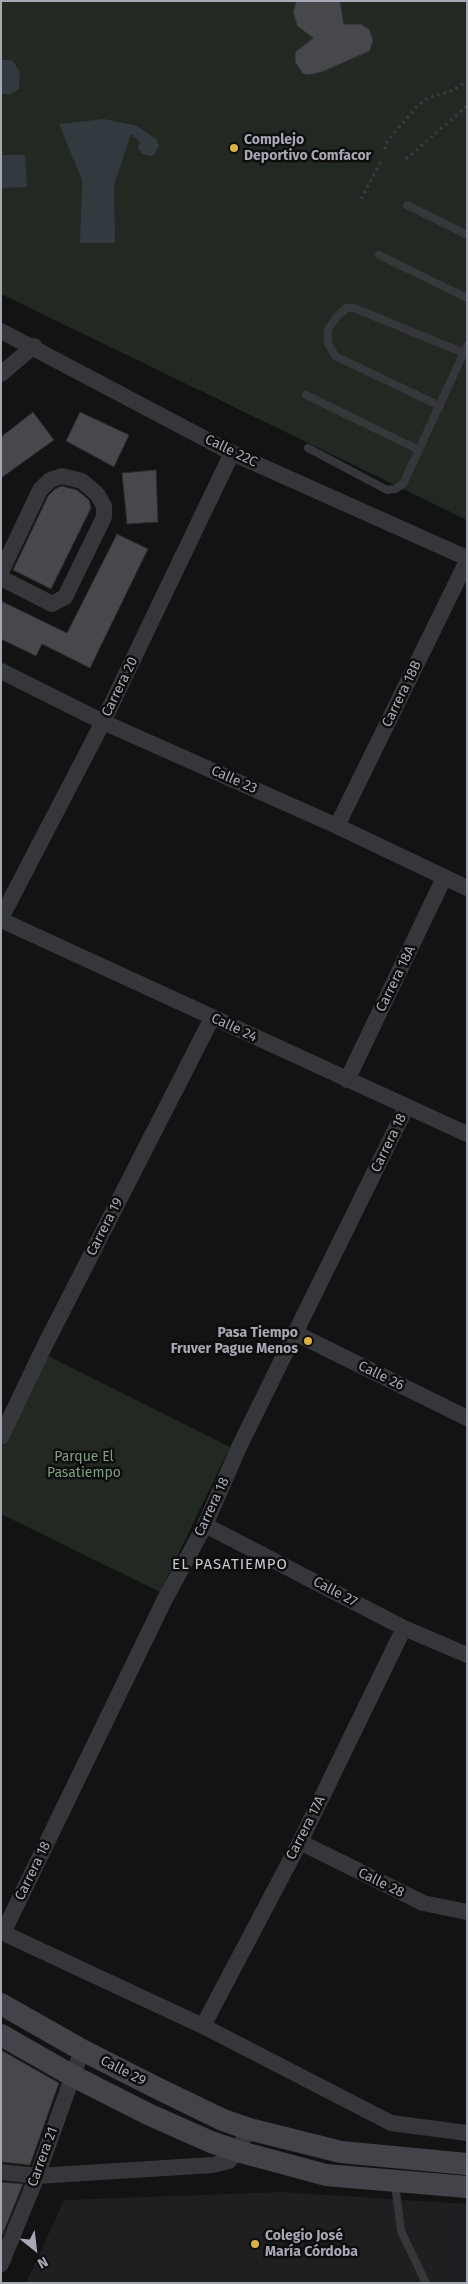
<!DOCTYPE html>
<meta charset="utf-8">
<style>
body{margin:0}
#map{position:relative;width:468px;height:2284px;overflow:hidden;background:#131314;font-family:"Fira Sans",sans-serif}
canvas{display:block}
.frame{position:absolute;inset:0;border:2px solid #a6a9b3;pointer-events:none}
.north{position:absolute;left:10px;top:2224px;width:50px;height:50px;-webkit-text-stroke:4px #0e0e0f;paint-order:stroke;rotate:151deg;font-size:14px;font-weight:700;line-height:20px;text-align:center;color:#a6a9b3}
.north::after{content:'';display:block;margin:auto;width:18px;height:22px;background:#a6a9b3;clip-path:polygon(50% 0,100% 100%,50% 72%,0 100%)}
</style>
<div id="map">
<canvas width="468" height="2284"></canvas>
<div class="frame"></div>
<div class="north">N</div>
</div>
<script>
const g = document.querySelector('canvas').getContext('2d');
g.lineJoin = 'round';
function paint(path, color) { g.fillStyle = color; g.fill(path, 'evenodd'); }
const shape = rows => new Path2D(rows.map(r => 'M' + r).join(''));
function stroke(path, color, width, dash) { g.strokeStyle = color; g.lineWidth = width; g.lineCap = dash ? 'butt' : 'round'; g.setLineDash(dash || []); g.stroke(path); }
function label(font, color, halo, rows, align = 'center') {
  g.font = font + ' "Fira Sans",sans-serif'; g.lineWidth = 5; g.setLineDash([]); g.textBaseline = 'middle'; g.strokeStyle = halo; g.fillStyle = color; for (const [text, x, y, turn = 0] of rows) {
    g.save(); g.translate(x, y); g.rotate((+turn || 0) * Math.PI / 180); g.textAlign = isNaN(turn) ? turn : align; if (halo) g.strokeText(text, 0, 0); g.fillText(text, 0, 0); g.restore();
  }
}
const built = shape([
 [282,2192,467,2204,467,2283,26,2283,64,2200]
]);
const green = shape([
 [1,1,467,1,467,520,1,294],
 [48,1356,230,1447,160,1592,1,1514,1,1449]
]);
const water = shape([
 [1,60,12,60,20,72,19,89,10,94,1,94],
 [104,119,137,126,156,139,159,146,153,156,142,154,138,148,140,142,131,134,114,185,115,243,80,243,82,180,59,124],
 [1,155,25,155,27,187,1,188]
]);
const building = shape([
 [296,1,340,1,344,24,361,24,370,30,373,40,370,51,322,72,309,75,303,74,295,62,295,52,313,38,297,26,293,12,296,1],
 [33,412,54,440,1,478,1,437,33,412],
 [80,412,129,435,114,467,66,441,80,412],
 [156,470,158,522,127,524,122,473,156,470],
 [62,486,77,490,89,500,91,508,51,589,13,570,48,496,55,489,62,486],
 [117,534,148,549,90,668,42,644,36,656,1,639,1,601,67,633,117,534],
 [1,2050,59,2083,30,2165,1,2162,1,2050],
 [1,2182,23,2184,2,2236,1,2236,1,2182]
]);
const path = shape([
 [385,149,385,144,418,105,428,98,453,90,467,81],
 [406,159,467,106],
 [361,199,382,159]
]);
const service = shape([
 [407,205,467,235],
 [379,255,467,298],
 [306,395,419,450],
 [440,406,335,356,328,343,328,329,338,315,347,308,354,308,464,353],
 [308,448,387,490,395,489,403,484,467,346],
 [395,2184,401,2231,426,2283]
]);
const minor = shape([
 [1,331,232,453,467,558],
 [1,374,34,346],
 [1,572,40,490,50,480,62,476,82,481,97,494,104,506,104,517,65,597,52,604,1,578],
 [1,671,103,722,337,826,467,888],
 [337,826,467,561],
 [1,918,103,722,232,453],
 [1,920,467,1134],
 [347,1080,444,878],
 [295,1333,467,1418],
 [1,1437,44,1347,212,1018],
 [205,1525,404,1628,467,1655],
 [300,1842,423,1903,467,1912],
 [1,1932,203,2026,391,2123,467,2133],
 [3,1933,164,1601,205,1525,240,1445,406,1108],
 [203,2026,300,1842,404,1628],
 [1,2172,37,2176,213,2165,229,2161,237,2151,249,2129],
 [1,2264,37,2176,82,2050]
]);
const secondary = shape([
 [1,2004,82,2050,161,2090,223,2120,249,2129,341,2152,467,2164],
 [1,2035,73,2076,150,2115,211,2142,237,2151,326,2175,467,2187]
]);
const markers = [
 [234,148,5,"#dbb244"],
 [308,1341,5,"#dbb244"],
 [255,2244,5,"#dbb244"]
];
const poiNames = [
 ["Complejo",244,140],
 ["Deportivo Comfacor",244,156],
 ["Pasa Tiempo",298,1333,"right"],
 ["Fruver Pague Menos",298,1349,"right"],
 ["Colegio José",265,2236],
 ["María Córdoba",265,2252]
];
const streetNames = [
 ["Calle 22C",231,451,26],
 ["Carrera 20",120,687,-64],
 ["Carrera 18B",402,694,-64],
 ["Calle 23",234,780,24],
 ["Carrera 18A",396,979,-64],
 ["Calle 24",234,1028,25],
 ["Carrera 18",389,1143,-64],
 ["Carrera 19",105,1227,-63],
 ["Calle 26",381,1376,26],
 ["Carrera 18",212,1507,-65],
 ["Calle 27",335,1592,28],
 ["Carrera 17A",306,1828,-63],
 ["Carrera 18",33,1871,-64],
 ["Calle 28",381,1883,26],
 ["Calle 29",123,2071,27],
 ["Carrera 21",43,2157,-70]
];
const parkNames = [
 ["Parque El",84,1457],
 ["Pasatiempo",84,1473]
];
const neighbourhoodNames = [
 ["EL PASATIEMPO",230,1565]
];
paint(built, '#1f1f21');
paint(green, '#222923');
paint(water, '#32393f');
paint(building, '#47484c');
stroke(building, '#2d2d30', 1);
stroke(path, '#3b3c40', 3, [2.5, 4]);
stroke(service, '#36373b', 8);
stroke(minor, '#36373b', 16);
stroke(secondary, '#434449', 22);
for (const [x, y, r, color] of markers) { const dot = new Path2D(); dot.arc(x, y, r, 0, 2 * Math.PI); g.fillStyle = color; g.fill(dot); stroke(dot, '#0e0e0f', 2); }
label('bold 14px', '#a6a9b3', '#0e0e0f', poiNames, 'left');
label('14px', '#a6a9b3', '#0e0e0f', streetNames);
label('14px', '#7f9c83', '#0e0e0f', parkNames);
g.letterSpacing = '1px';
label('15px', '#c7c8d0', '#0e0e0f', neighbourhoodNames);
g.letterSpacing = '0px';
</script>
